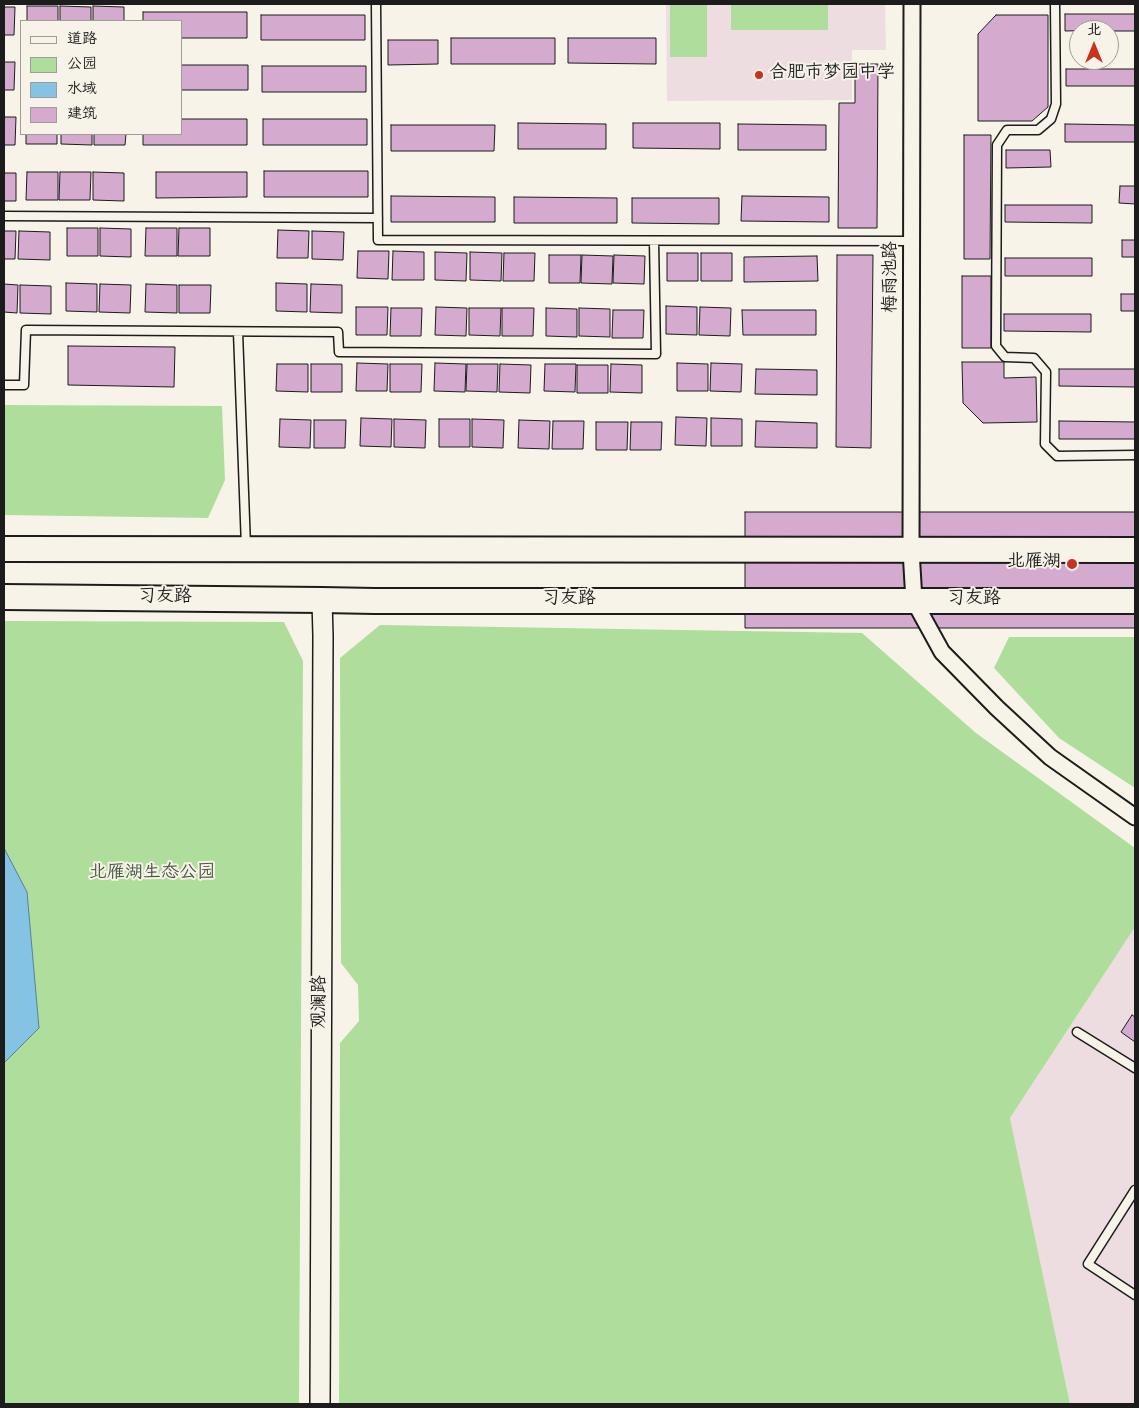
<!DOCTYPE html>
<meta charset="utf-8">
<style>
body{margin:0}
#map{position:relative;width:1139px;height:1408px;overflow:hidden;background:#f7f3e8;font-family:Dekko,"LXGW WenKai TC",sans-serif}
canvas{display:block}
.frame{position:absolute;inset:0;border:5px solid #1c1c1c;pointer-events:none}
.legend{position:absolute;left:20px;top:20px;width:162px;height:115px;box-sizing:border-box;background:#f7f3e8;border:1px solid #9f9d96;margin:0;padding:6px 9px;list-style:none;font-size:15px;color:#1c1c1c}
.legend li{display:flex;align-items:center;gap:10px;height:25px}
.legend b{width:25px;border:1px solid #9f9d96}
.north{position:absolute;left:1069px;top:20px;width:50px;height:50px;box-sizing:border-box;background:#f7f3e8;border:1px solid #9f9d96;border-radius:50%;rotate:0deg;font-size:14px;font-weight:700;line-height:20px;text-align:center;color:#1c1c1c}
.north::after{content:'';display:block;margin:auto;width:18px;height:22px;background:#c8321e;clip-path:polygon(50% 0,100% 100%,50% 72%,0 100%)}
</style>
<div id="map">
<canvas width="1139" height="1408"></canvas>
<div class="frame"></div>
<ul class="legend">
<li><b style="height:6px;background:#f7f3e8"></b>道路</li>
<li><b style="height:14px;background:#afdd9c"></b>公园</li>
<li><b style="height:14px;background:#85c3e5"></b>水域</li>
<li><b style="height:14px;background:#d5aacf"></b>建筑</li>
</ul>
<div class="north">北</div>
</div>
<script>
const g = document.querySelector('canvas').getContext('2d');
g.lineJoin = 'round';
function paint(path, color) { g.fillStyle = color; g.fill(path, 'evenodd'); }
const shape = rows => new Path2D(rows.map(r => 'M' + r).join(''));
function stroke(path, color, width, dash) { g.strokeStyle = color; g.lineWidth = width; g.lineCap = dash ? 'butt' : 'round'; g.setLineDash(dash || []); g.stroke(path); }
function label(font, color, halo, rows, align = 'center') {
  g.font = font + ' Dekko,"LXGW WenKai TC",sans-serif'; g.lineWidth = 4; g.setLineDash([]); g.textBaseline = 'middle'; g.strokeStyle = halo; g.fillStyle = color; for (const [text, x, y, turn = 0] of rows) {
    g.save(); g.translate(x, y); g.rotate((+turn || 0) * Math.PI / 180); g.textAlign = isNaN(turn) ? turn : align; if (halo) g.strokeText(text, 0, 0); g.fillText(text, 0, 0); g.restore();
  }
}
const built = shape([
 [666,4,885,4,886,50,852,50,852,100,667,101],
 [1135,927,1135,1404,1070,1404,1010,1118]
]);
const green = shape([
 [670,4,707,4,707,57,670,57],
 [731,4,828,4,828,30,731,30],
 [4,405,222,406,225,480,208,518,4,515],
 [4,621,284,622,303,661,299,1404,4,1404],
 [380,625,862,633,976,733,1135,848,1135,927,1010,1118,1070,1404,339,1404,340,1043,359,1021,358,985,341,963,340,658],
 [1009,637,1135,637,1135,788,1059,738,994,668]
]);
const water = shape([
 [4,848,27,892,39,1028,4,1063,4,848]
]);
const building = shape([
 [27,6,58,6,58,21,27,21,27,6],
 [60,6,91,7,91,21,60,21,60,6],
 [93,6,124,7,124,21,93,21,93,6],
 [4,7,15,7,14,35,4,35,4,7],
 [143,12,247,12,247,38,181,38,181,21,143,21,143,12],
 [1065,14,1135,14,1135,31,1109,31,1109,30,1065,31,1065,14],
 [261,15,365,15,365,40,261,40,261,15],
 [996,15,1048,15,1048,107,1032,121,978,121,978,34,996,15],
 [451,38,555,38,555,64,451,64,451,38],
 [568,38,656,38,656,64,568,63,568,38],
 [388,40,438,40,438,64,388,65,388,40],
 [4,62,15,62,14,90,4,90,4,62],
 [855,64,878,64,877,228,838,228,839,103,855,103,855,64],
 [181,65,248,65,248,90,181,90,181,65],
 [262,66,366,66,366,92,262,92,262,66],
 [1066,69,1135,69,1135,86,1066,86,1066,69],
 [4,117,16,117,15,145,4,145,4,117],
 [181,119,247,119,247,145,143,145,143,134,181,134,181,119],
 [263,119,367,119,367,145,263,145,263,119],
 [518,123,606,124,606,149,518,149,518,123],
 [633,123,720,123,720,149,633,148,633,123],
 [738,124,826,125,826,150,738,150,738,124],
 [1065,124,1135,125,1135,142,1065,142,1065,124],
 [391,125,495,125,494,151,391,151,391,125],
 [26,134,57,134,57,144,26,144,26,134],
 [61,134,92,134,92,145,61,144,61,134],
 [94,134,126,134,125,145,94,145,94,134],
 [964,135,991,135,990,259,964,259,964,135],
 [1006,150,1050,150,1051,167,1006,168,1006,150],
 [264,171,368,171,368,197,264,197,264,171],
 [27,172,58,172,58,200,26,200,27,172],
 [60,172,91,172,90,200,59,200,60,172],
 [93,172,124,173,124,201,93,200,93,172],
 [156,172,247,172,247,197,156,198,156,172],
 [4,173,16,173,16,201,4,201,4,173],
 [1120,186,1135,186,1135,204,1119,203,1120,186],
 [391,196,495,197,495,222,391,222,391,196],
 [742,196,829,197,829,222,741,221,742,196],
 [514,197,617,198,617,223,514,223,514,197],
 [632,198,719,198,719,224,632,223,632,198],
 [1005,205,1092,205,1092,223,1005,222,1005,205],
 [67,228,98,228,98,256,67,256,67,228],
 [100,228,131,229,131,257,100,256,100,228],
 [146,228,177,228,177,256,145,256,146,228],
 [179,228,210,228,210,256,178,256,179,228],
 [278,230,309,231,308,258,277,258,278,230],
 [4,231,16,231,15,259,4,259,4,231],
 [19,231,50,232,50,260,18,259,19,231],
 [312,231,344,232,343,260,312,259,312,231],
 [1122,240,1135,240,1135,257,1122,257,1122,240],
 [358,251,389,251,388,279,357,278,358,251],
 [393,251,424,252,424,280,392,280,393,251],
 [435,252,467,253,466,281,435,280,435,252],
 [470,252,502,253,501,281,470,280,470,252],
 [504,253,535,253,534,281,503,281,504,253],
 [667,253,698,253,698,281,667,281,667,253],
 [701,253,732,253,732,281,701,281,701,253],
 [549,255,581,255,580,283,549,283,549,255],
 [582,255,613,256,612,284,581,283,582,255],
 [614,255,645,256,644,284,613,283,614,255],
 [837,255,873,255,871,448,836,447,837,255],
 [817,256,818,281,744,282,744,257,817,256],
 [1005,258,1092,258,1092,276,1005,276,1005,258],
 [962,276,991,276,991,348,962,348,962,276],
 [66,283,97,284,97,312,66,311,66,283],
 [276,283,307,284,307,312,276,311,276,283],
 [4,284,18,285,17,313,4,312,4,284],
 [100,284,131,285,130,313,99,312,100,284],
 [146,284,177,285,177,313,145,312,146,284],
 [311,284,342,285,342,313,310,312,311,284],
 [20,285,51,286,51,314,20,313,20,285],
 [179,285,211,285,210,313,179,313,179,285],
 [1121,294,1135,294,1135,311,1121,311,1121,294],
 [666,306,697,307,697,335,666,334,666,306],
 [356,307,388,307,387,335,356,335,356,307],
 [436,307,467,308,466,336,435,335,436,307],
 [700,307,731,308,730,336,699,335,700,307],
 [391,308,422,308,421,336,390,336,391,308],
 [469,308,501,308,500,336,469,335,469,308],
 [502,308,534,308,533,336,502,336,502,308],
 [546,308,577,309,577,337,546,336,546,308],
 [579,308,610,309,610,337,579,336,579,308],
 [613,310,644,310,643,338,612,338,613,310],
 [742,310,816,310,816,335,743,335,742,310],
 [1004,314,1091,314,1091,332,1004,331,1004,314],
 [68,346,175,347,174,387,68,385,68,346],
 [962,362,1004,362,1004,378,1036,377,1037,422,983,423,963,403,962,362],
 [357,363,388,364,387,391,356,391,357,363],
 [435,363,466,364,465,392,434,391,435,363],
 [677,363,708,364,708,391,677,391,677,363],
 [711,363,742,364,741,392,710,391,711,363],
 [277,364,308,364,308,392,276,391,277,364],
 [311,364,342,364,342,392,311,392,311,364],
 [390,364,422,364,421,392,390,392,390,364],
 [467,364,498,364,497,392,466,391,467,364],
 [500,364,531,365,530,393,499,392,500,364],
 [545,364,576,364,575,392,544,391,545,364],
 [611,364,642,365,642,393,610,392,611,364],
 [577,365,608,365,608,393,577,393,577,365],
 [756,369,817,370,817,395,755,394,756,369],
 [1059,369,1135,369,1135,387,1059,386,1059,369],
 [676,417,707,418,706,446,675,445,676,417],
 [361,418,392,419,391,447,360,446,361,418],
 [711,418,742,419,742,446,711,446,711,418],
 [280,419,311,420,310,448,279,447,280,419],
 [394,419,426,420,425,448,394,447,394,419],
 [439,419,470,419,470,447,439,447,439,419],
 [472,419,504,420,503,448,472,447,472,419],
 [314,420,346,420,345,448,314,448,314,420],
 [519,420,550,421,549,449,518,448,519,420],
 [553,421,584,421,583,449,552,449,553,421],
 [756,421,817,423,817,448,755,447,756,421],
 [1059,421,1135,422,1135,439,1059,439,1059,421],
 [596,422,628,422,627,450,596,450,596,422],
 [631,422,662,422,661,450,630,450,631,422],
 [745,512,1135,512,1135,628,745,628,745,512],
 [1132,1015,1135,1017,1135,1042,1121,1032,1132,1015]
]);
const service = shape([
 [376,4,378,240,912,241],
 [1055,4,1056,104,1051,119,1038,130,1007,130,997,145,996,346,1005,357,1034,358,1046,372,1045,444,1057,456,1135,455],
 [4,216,378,218],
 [238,332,246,547],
 [4,385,24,385,26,330,338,332,339,352,656,354,654,241],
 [1077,1032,1135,1068],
 [1135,1190,1088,1264,1135,1295]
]);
const minor = shape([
 [912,4,911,550,914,601,942,652,997,708,1050,757,1135,817]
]);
const tertiary = shape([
 [320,1404,323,636,322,600]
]);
const primary = shape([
 [4,549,1135,550],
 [4,597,322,600,375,601,1135,601]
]);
const markers = [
 [759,75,5,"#c8321e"],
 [1072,564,6,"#c8321e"]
];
const poiNames = [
 ["合肥市梦园中学",769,75],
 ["北雁湖",1061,564,"right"]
];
const streetNames = [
 ["梅雨池路",893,277,-90],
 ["习友路",165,599],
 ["习友路",569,601],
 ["习友路",974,601],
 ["观澜路",322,1002,-90]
];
const parkNames = [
 ["北雁湖生态公园",152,875]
];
paint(built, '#eddde0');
paint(green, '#afdd9c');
paint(water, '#85c3e5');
stroke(water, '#5b8095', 1);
paint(building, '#d5aacf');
stroke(building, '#1c1c1c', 1);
stroke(service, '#1c1c1c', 11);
stroke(minor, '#1c1c1c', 19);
stroke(tertiary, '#1c1c1c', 22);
stroke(primary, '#1c1c1c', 28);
stroke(service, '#f7f3e8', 8);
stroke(minor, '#f7f3e8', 15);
stroke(tertiary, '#f7f3e8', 19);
stroke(primary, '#f7f3e8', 24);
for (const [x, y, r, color] of markers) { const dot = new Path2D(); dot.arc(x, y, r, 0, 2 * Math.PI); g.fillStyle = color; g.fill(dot); stroke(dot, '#f7f3e8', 2); }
label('18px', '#1c1c1c', '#f7f3e8', poiNames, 'left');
label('18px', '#1c1c1c', '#f7f3e8', streetNames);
label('18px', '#485642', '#f7f3e8', parkNames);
</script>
